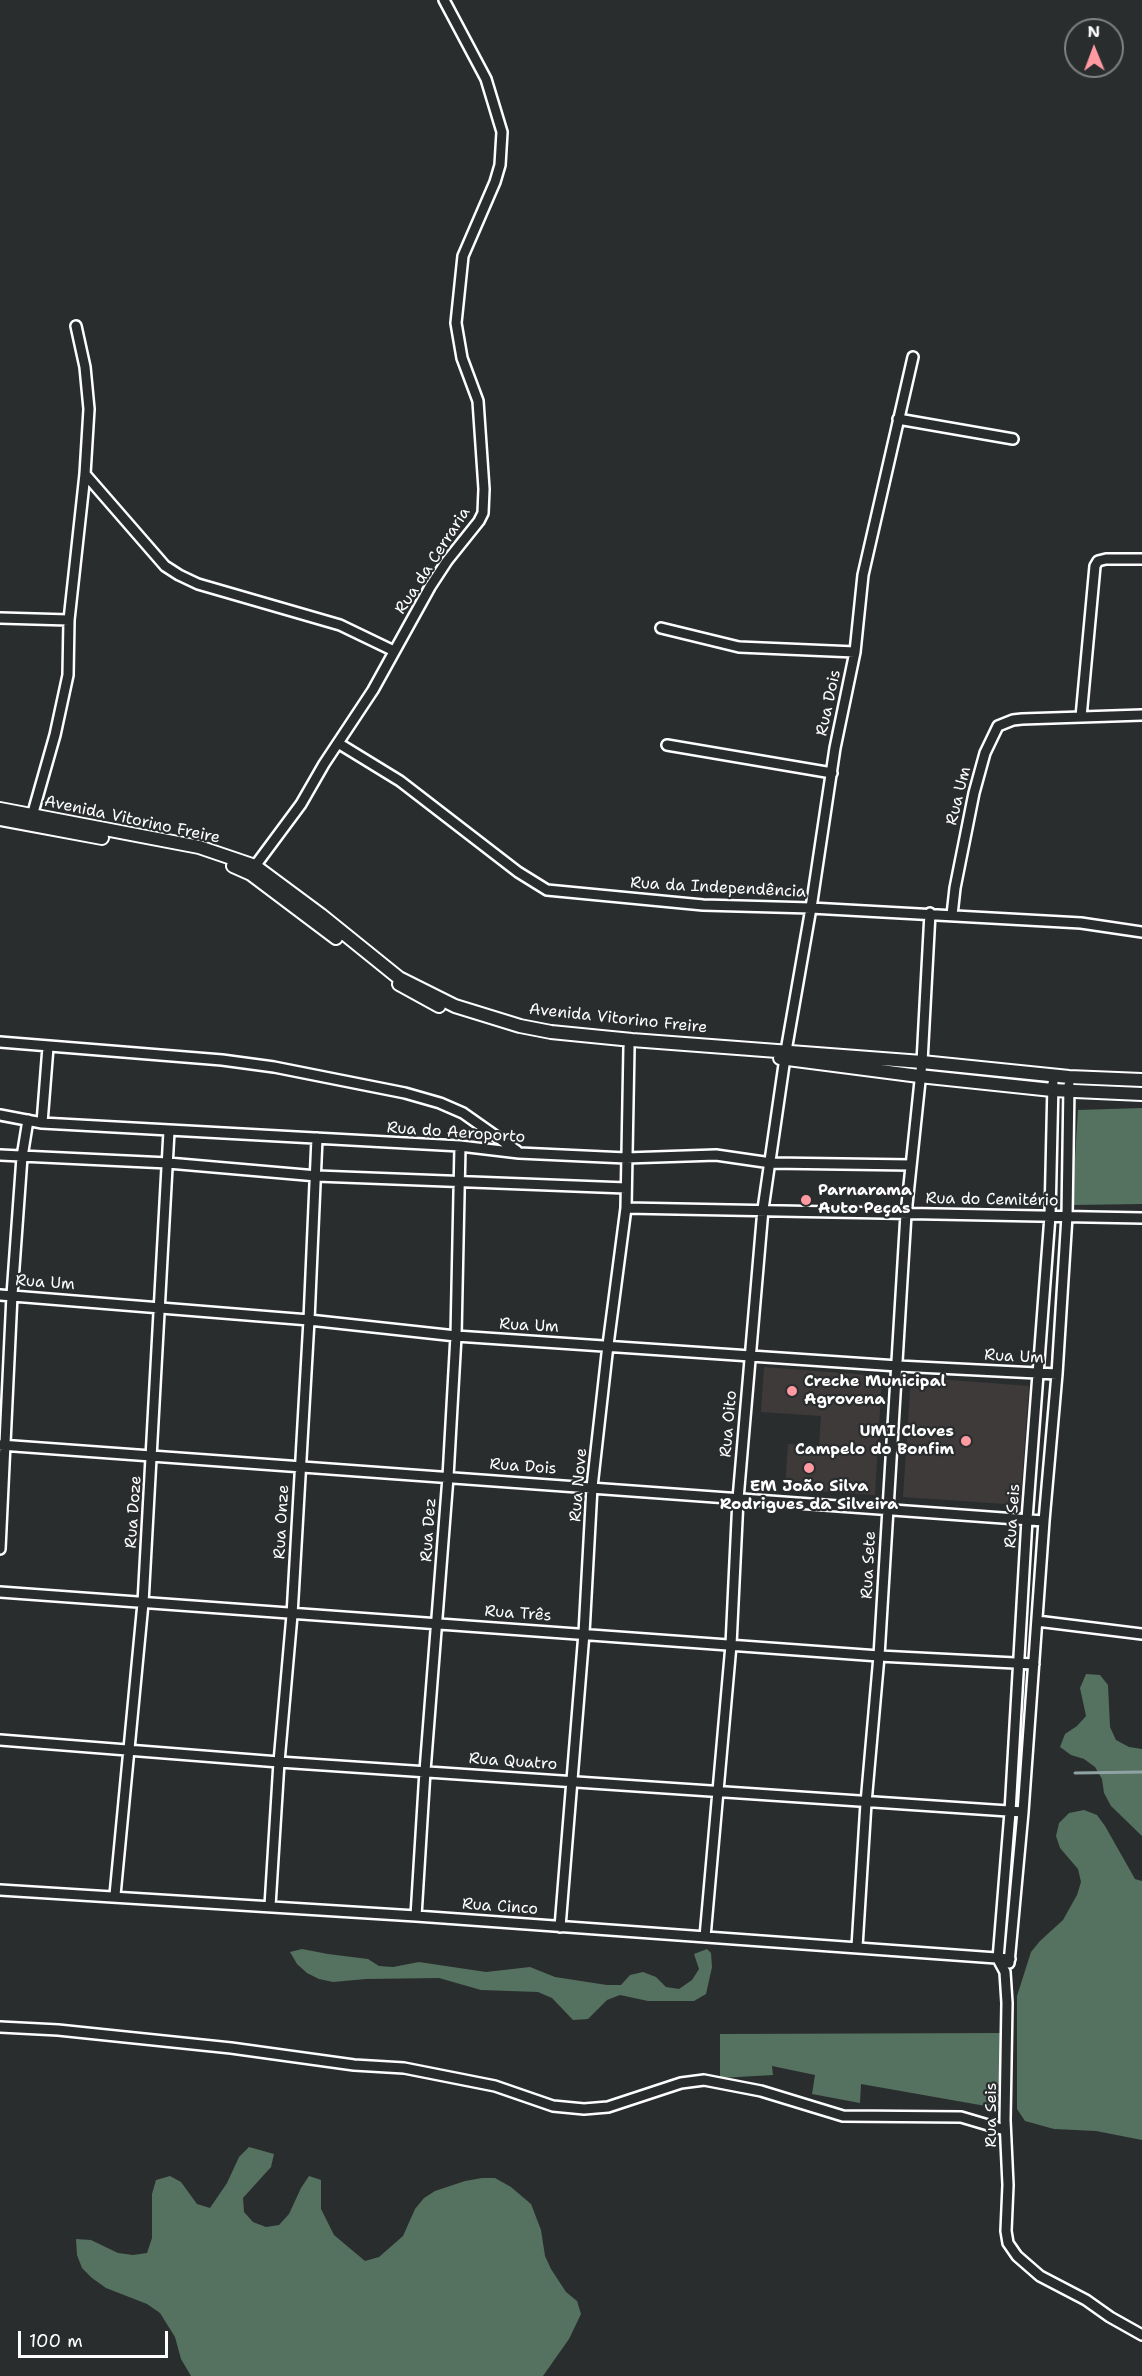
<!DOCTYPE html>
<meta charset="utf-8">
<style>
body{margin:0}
#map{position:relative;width:1142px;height:2376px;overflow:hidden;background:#2a2d2e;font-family:"Shantell Sans",sans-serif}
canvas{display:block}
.north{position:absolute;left:1064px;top:18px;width:60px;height:60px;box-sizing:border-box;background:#2a2d2e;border:2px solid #7f8182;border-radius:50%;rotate:359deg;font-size:16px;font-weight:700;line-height:24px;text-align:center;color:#fff}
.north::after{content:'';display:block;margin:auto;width:21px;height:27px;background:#ff9aa2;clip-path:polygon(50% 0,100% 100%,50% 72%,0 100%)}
.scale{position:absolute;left:18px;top:2331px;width:150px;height:27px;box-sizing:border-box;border:3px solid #fff;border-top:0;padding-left:8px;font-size:18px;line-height:21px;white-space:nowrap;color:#fff;-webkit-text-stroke:4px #2a2d2e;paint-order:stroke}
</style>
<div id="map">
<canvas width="1142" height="2376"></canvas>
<div class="north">N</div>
<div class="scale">100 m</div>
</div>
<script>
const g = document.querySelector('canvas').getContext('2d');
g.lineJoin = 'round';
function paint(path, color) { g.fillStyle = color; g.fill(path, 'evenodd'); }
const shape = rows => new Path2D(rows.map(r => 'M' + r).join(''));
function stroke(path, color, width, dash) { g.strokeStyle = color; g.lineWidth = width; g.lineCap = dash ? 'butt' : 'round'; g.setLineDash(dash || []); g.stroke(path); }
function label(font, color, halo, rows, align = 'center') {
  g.font = font + ' "Shantell Sans",sans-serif'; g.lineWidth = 4.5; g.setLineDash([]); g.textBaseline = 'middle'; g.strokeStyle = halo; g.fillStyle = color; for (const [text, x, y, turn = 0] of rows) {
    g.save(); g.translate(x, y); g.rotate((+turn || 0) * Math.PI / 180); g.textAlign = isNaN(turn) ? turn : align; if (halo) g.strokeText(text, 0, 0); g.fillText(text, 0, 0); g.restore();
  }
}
const built = shape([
 [764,1367,882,1376,875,1495,785,1489,788,1444,819,1446,821,1416,761,1412],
 [911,1377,1029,1386,1020,1505,903,1497]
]);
const green = shape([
 [1142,1108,1142,1204,1072,1205,1078,1110],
 [1086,1674,1100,1675,1108,1685,1110,1727,1116,1740,1129,1747,1142,1749,1142,1836,1111,1806,1104,1793,1102,1779,1095,1767,1084,1759,1071,1755,1060,1747,1065,1734,1077,1726,1086,1716,1080,1688],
 [1084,1810,1097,1815,1105,1826,1135,1879,1142,1881,1142,2140,1096,2131,1054,2129,1025,2121,1017,2109,1017,1996,1031,1952,1040,1941,1063,1920,1077,1895,1081,1882,1078,1869,1060,1848,1056,1836,1059,1823,1069,1813],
 [302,1949,328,1954,368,1959,379,1966,393,1967,419,1962,486,1972,530,1967,555,1977,607,1985,621,1985,630,1975,643,1972,656,1977,666,1987,679,1989,692,1980,699,1969,694,1954,707,1949,711,1953,712,1967,706,1994,694,2001,648,2001,620,1995,607,2000,588,2019,573,2020,552,1998,538,1992,481,1990,439,1978,366,1979,333,1982,319,1979,307,1973,297,1964,290,1952],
 [1002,2033,997,2108,861,2084,860,2103,812,2094,815,2075,772,2066,773,2075,720,2078,720,2034],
 [249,2147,274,2154,271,2167,243,2198,244,2212,253,2222,266,2227,279,2225,289,2214,301,2188,309,2176,321,2180,321,2209,334,2235,365,2261,379,2257,403,2236,415,2209,424,2198,435,2191,465,2181,482,2178,495,2178,511,2187,531,2204,541,2230,545,2256,551,2269,566,2292,577,2301,581,2314,569,2339,543,2376,191,2376,181,2359,175,2337,160,2313,147,2304,106,2288,92,2278,82,2268,77,2255,76,2239,91,2240,118,2253,133,2255,147,2253,152,2238,152,2194,156,2180,170,2176,181,2182,197,2204,210,2208,227,2183,239,2157]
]);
const stream = shape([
 [1075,1773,1142,1772]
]);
const minor = shape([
 [898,419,1013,439],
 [85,474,165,566,179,575,198,584,340,625,394,651],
 [0,618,69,620],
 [661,628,739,647,855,652],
 [1081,717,1095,566,1098,561,1106,559,1142,559],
 [338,743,400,781,518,872,547,890,703,905,811,908,1081,923,1142,932],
 [667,745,832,773],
 [32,816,55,735,68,675,69,620,85,474,89,409,85,367,76,326],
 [255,866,301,804,324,764,373,690,430,587,447,561,479,521,483,513,484,489,478,401,462,358,456,323,463,256,495,182,500,165,502,132,486,79,444,0],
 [952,915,955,888,974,793,985,753,998,726,1013,720,1022,719,1142,715],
 [0,1042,222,1060,274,1067,405,1093,440,1103,463,1113,517,1151],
 [1053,1083,1050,1216,1027,1519,1010,1812,998,1959,1005,1972,1007,2003,1005,2120,1008,2185,1006,2231,1008,2243,1017,2256,1040,2276,1086,2300,1110,2317,1142,2335],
 [0,1115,42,1123,460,1146,519,1153,626,1158,716,1155,771,1163,911,1165],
 [42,1123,48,1047],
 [0,1155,168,1163,317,1176,626,1188],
 [626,1208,1142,1218],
 [0,1295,309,1320,456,1336,898,1366,1057,1374],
 [0,1445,1044,1521],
 [0,1549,12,1295,22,1157,28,1120],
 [0,1592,879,1656,1034,1664],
 [1037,1621,1142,1634],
 [0,1740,279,1762,1023,1812],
 [0,1890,416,1916,1010,1959],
 [115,1895,143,1603,169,1131],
 [270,1906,279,1762,292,1615,309,1320,317,1138],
 [416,1916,425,1771,448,1477,456,1336,460,1146],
 [560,1927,584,1633,592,1487,608,1345,626,1208,629,1047],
 [705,1937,731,1645,738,1499,763,1209,786,1051,811,908,835,748,855,652,863,575,913,357],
 [857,1947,866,1803,879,1656,906,1214,922,1062,930,913],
 [1009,1963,1023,1812,1044,1521,1057,1374,1067,1216,1069,1085],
 [0,2027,58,2030,231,2048,354,2065,404,2068,495,2086,553,2106,584,2109,608,2107,681,2083,704,2080,761,2091,843,2116,961,2117,1005,2130]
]);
const tertiary = shape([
 [0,809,199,847,255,866,321,915,399,978,455,1006,520,1026,551,1032,632,1040,922,1062,1069,1077,1142,1080],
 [0,819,102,838],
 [233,866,251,874,336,938],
 [399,984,439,1006],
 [780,1058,919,1076,1052,1090,1142,1094]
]);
const markers = [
 [806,1200,6,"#ff9aa2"],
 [792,1391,6,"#ff9aa2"],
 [966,1441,6,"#ff9aa2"],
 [809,1468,6,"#ff9aa2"]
];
const streetNames = [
 ["Rua da Cerraria",433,561,-57],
 ["Rua Dois",829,703,-78],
 ["Rua Um",959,796,-76],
 ["Avenida Vitorino Freire",132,820,12],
 ["Rua da Independência",718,888,3],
 ["Avenida Vitorino Freire",618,1019,6],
 ["Rua do Aeroporto",456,1133,4],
 ["Rua do Cemitério",992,1200,1],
 ["Rua Um",45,1283,4],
 ["Rua Um",529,1326,3],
 ["Rua Um",1014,1357,3],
 ["Rua Oito",729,1424,-85],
 ["Rua Dois",523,1467,4],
 ["Rua Nove",579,1485,-85],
 ["Rua Doze",134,1512,-86],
 ["Rua Seis",1013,1516,-86],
 ["Rua Onze",282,1522,-87],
 ["Rua Dez",429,1530,-86],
 ["Rua Sete",869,1565,-87],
 ["Rua Três",518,1614,4],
 ["Rua Quatro",513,1762,4],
 ["Rua Cinco",500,1907,4],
 ["Rua Seis",992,2115,-90]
];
const poiNames = [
 ["Parnarama",818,1191],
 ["Auto Peças",818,1209],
 ["Creche Municipal",804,1382],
 ["Agrovena",804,1400],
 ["UMI Cloves",954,1432,"right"],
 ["Campelo do Bonfim",954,1450,"right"],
 ["EM João Silva",809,1487,"center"],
 ["Rodrigues da Silveira",809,1505,"center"]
];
paint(built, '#3e3a3a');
paint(green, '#557160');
stroke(stream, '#90a3a4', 3);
stroke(minor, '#fff', 14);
stroke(tertiary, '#fff', 16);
stroke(minor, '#2a2d2e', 9);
stroke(tertiary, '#2a2d2e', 12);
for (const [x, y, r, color] of markers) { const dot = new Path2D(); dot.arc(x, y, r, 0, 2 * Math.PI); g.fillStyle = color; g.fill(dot); stroke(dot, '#2a2d2e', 2); }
label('16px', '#fff', '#2a2d2e', streetNames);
label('bold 16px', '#fff', '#2a2d2e', poiNames, 'left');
</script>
